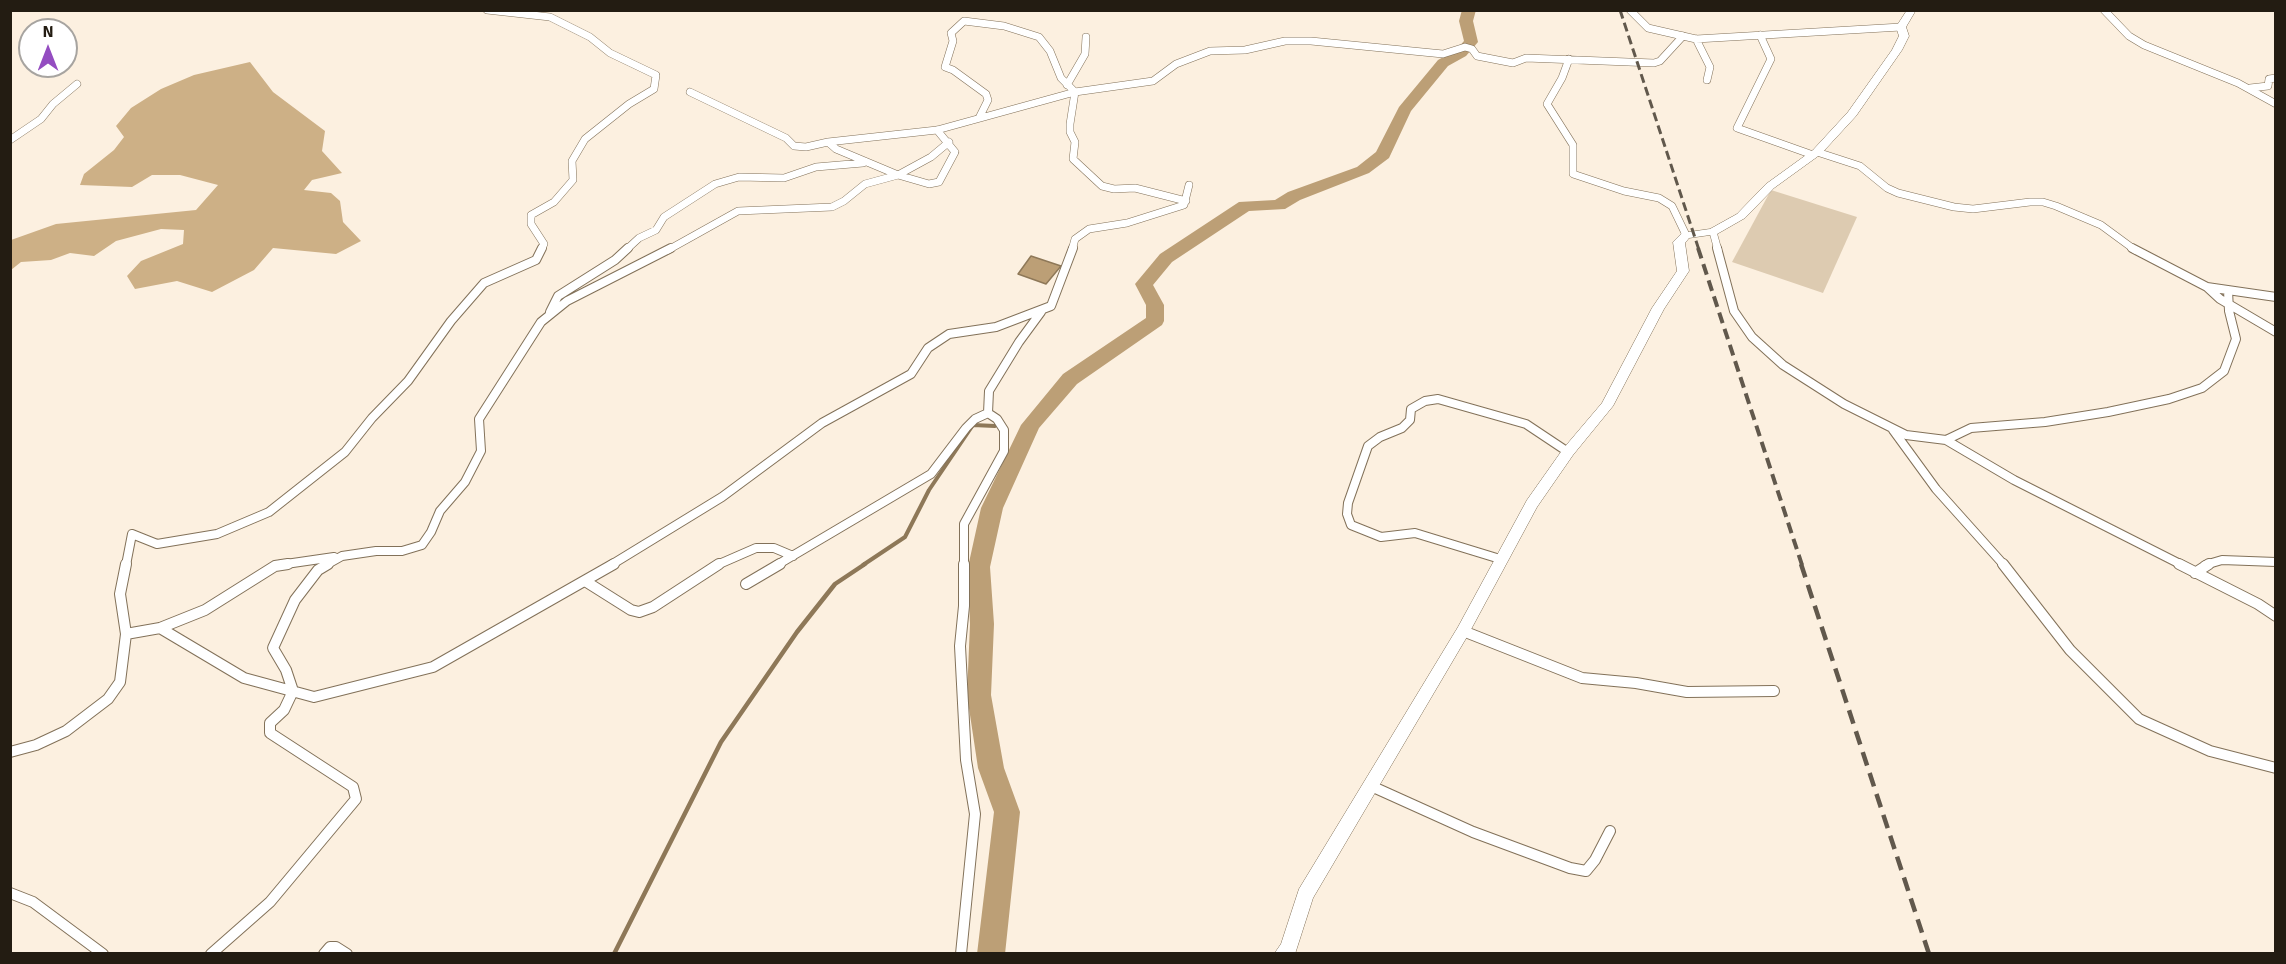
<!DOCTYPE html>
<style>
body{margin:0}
#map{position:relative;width:2286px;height:964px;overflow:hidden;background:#fcf0e0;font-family:Signika,sans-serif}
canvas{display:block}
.frame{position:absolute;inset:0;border:12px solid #231c12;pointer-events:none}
.north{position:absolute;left:18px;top:18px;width:60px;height:60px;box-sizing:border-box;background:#fff;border:2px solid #a7a4a0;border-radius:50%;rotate:0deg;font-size:16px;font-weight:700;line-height:24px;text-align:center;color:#231c12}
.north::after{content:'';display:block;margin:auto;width:21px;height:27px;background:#944dc1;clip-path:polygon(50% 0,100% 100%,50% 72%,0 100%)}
</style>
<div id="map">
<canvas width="2286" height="964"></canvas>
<div class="frame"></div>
<div class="north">N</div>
</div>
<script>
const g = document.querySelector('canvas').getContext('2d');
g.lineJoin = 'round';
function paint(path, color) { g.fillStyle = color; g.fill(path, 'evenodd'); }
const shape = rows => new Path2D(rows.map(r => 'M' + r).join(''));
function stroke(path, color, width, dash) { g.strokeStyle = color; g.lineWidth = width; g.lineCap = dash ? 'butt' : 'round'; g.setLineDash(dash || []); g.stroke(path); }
const green = shape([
 [1771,190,1857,217,1823,293,1732,262]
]);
const forest = shape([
 [250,62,273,92,325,131,322,151,342,173,312,180,304,190,331,193,340,201,343,222,361,241,336,254,273,248,254,270,212,292,177,281,135,289,127,276,141,261,183,244,184,230,161,229,116,241,94,256,70,253,51,260,21,262,11,270,11,240,56,224,196,210,218,185,180,175,152,175,132,187,80,185,84,174,114,150,124,137,116,126,131,108,161,89,194,75]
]);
const water = shape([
 [1031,256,1061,266,1046,284,1018,274,1031,256]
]);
const streamFar1 = shape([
 [863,565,905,537,929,490,973,425,995,426]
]);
const stream = shape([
 [614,954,721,742,797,632,835,584,865,564]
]);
const river = shape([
 [1462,10,1476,10,1473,21,1478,42,1466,56,1448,66,1411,111,1389,158,1369,173,1300,200,1285,209,1249,211,1172,262,1153,285,1164,305,1164,321,1162,325,1077,384,1039,428,1003,508,990,567,994,624,991,695,1004,768,1020,812,1005,954,977,954,994,812,978,768,967,695,970,624,968,567,981,508,1021,425,1063,374,1146,318,1146,305,1135,284,1160,254,1239,202,1275,200,1288,192,1357,167,1376,152,1399,107,1438,60,1456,50,1464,41,1459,21,1462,10]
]);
const streetFar2 = shape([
 [487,10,550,17,590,37,610,53,656,75,654,89,629,104,585,139,572,161,573,180,554,202,531,215,531,224,544,244,541,250],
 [1630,10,1648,28,1696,39,1901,27],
 [2104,10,2129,36,2144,45,2238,83,2276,104],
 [1760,35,1771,59,1737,128,1813,155],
 [1696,39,1710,67,1707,80],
 [1569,59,1562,78,1547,104,1573,145,1573,174,1624,191,1659,198,1672,206,1686,235],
 [1067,85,1085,54,1086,37],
 [2250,88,2268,86,2269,79,2276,78],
 [690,92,786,138,794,146,806,147,828,142],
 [979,118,988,100,986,94,953,70,945,67,953,41,951,33,964,21,1004,26,1039,37,1050,51,1061,78,1075,92,1070,124,1070,132,1075,142,1073,159,1102,186,1114,189,1135,188,1186,201],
 [937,130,955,152,939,182,929,184,898,175,836,149,828,142,937,130],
 [937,130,1075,92,1153,81,1176,64,1210,51,1245,50,1285,41,1311,41,1443,54,1465,47,1472,49,1477,56,1513,63,1526,58,1654,63,1660,61,1683,36],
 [10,140,41,119,53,104,77,84],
 [1817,152,1860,166,1887,188,1898,193,1954,207,1973,209,2030,202,2043,202,2056,206,2101,225,2135,250],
 [1713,232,1718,250],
 [626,250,639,238,656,230,664,217,715,184,739,177,784,178,816,167,863,163],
 [668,250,738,211,832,207,844,201,865,184,898,175,931,157,949,142],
 [1072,250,1075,239,1089,229,1127,223,1184,205,1189,185]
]);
const streetFar1 = shape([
 [1717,248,1734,311,1752,337,1783,365,1844,404,1906,435,1946,440,2014,480,2182,565],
 [2132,248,2207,287,2276,297],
 [2207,287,2220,299,2276,332],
 [550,312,558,296,615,260,628,248],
 [1893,430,1936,489,2004,565],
 [1946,440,1971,428,2045,422,2108,412,2169,399,2202,388,2224,371,2236,339,2229,311,2228,290],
 [1500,559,1415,533,1381,537,1351,525,1347,514,1348,503,1368,446,1380,437,1402,428,1410,420,1411,409,1425,401,1438,399,1526,424,1568,452],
 [126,565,132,534,157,544,217,534,269,512,345,452,372,418,408,381,451,321,484,283,536,260,542,248],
 [279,565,334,557],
 [326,565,342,556,376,551,402,551,422,545,431,532,440,511,465,482,481,451,479,419,541,322,567,301,671,248],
 [611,565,722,497,822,423,911,374,928,348,949,334,996,327,1051,306,1073,248],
 [717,565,756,548,774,548,793,556],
 [777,565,931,474,966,428,975,419,988,413],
 [964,565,964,524,1004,451,1004,430,997,419,988,413,989,391,1019,342,1041,312],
 [2205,565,2222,560,2276,562]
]);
const street = shape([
 [126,564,120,594,126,634,160,628,205,610,275,566,288,564],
 [2003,564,2070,650,2139,719,2210,751,2276,768],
 [2179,564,2258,604,2276,616],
 [2195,573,2209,564],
 [585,581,631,610,639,612,653,607,719,564],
 [746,584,780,564],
 [160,628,244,678,314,697,433,667,614,564],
 [1463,631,1582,678,1636,683,1687,692,1774,691],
 [10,752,36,745,66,731,108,699,120,682,126,634],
 [1371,786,1473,832,1570,868,1586,871,1595,860,1610,831],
 [10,893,33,902,103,954],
 [211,954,270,902,356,799,353,787,270,733,270,723,284,710,293,691,286,670,273,648,295,600,318,570,328,564],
 [324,954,330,947,336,947,347,954],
 [961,954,975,814,966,760,960,646,964,606,964,564]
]);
const secondary = shape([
 [1907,10,1916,10,1906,27,1909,36,1902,50,1856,116,1821,154,1774,188,1745,218,1717,234,1689,238,1685,243,1689,271,1664,309,1613,406,1573,455,1537,507,1468,635,1313,898,1295,954,1274,954,1281,944,1299,889,1458,627,1527,500,1563,449,1602,403,1652,308,1677,271,1673,242,1682,233,1710,229,1737,214,1766,184,1813,150,1848,112,1892,50,1899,36,1896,27,1907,10]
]);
const railFar2 = shape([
 [1620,10,1699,250]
]);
const railFar1 = shape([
 [1698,248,1802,565]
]);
const rail = shape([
 [1801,564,1929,954]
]);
paint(green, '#ddcbb1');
paint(forest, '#cdb086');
paint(water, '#bc9f76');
stroke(water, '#8e7858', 1.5);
stroke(streamFar1, '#8e7858', 4);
stroke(stream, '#8e7858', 4.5);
paint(river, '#bc9f76');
stroke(streetFar2, '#827159', 8);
stroke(streetFar1, '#827159', 10);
stroke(street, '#827159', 12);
stroke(secondary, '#827159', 1);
stroke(streetFar2, '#fff', 7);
stroke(streetFar1, '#fff', 8);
stroke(street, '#fff', 10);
paint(secondary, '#fff');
stroke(railFar2, '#61584c', 3, [9, 4.5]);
stroke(railFar1, '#61584c', 4, [11, 6]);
stroke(rail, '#61584c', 4.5, [14, 8]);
</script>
